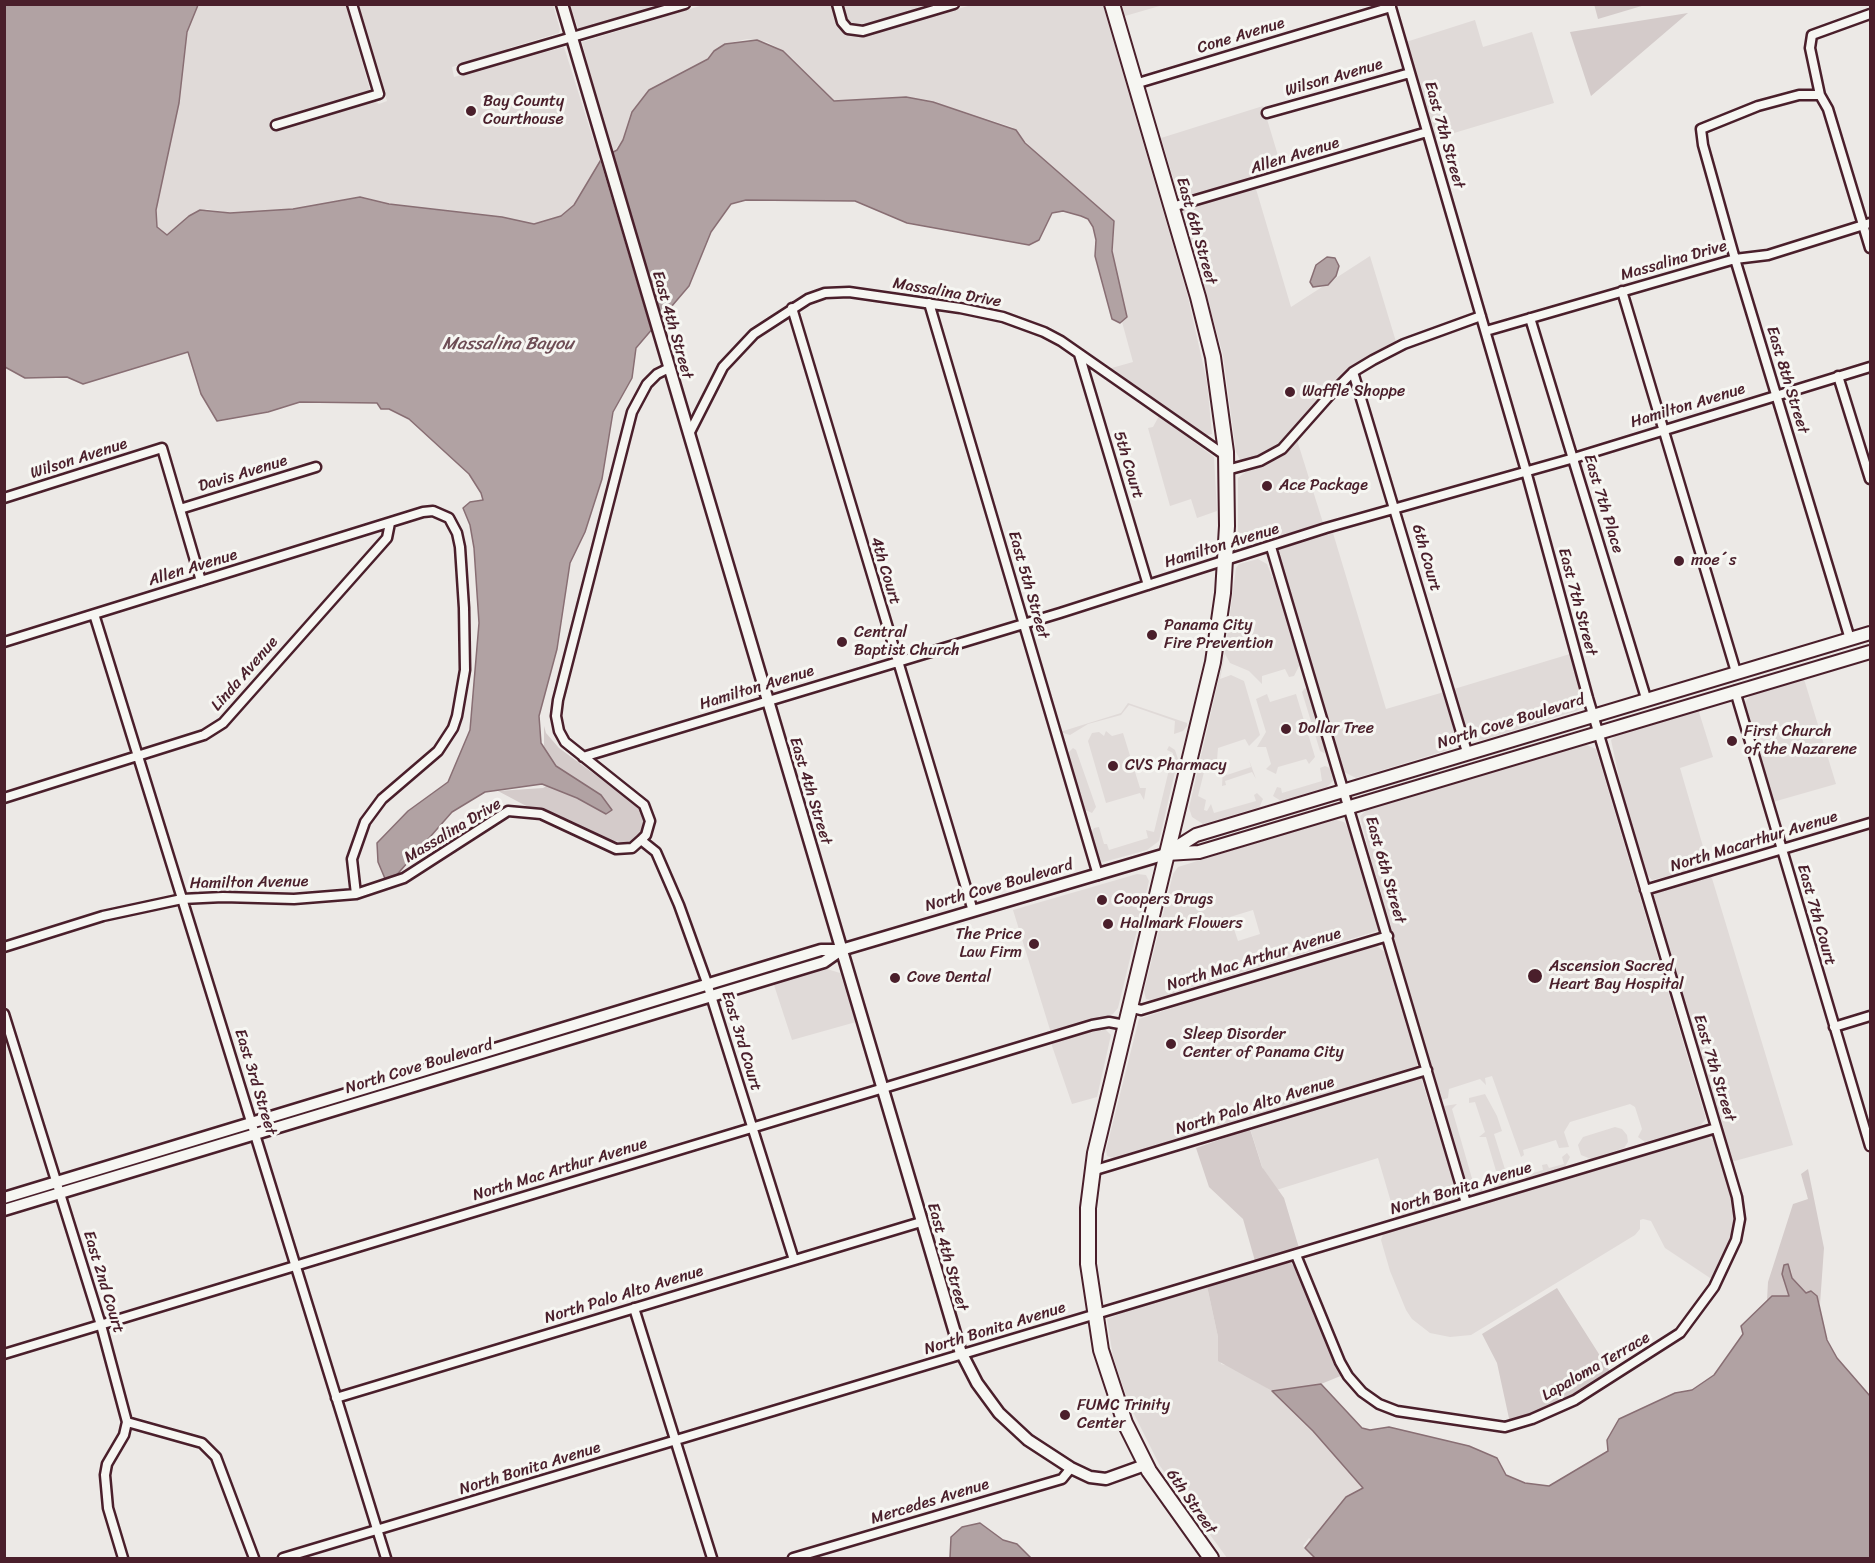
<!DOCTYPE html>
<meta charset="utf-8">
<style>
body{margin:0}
#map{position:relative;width:1875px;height:1563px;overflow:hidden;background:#ece9e6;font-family:Sriracha,sans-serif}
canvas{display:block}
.frame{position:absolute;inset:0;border:6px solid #4a1f2b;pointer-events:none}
</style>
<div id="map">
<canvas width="1875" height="1563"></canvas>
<div class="frame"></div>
</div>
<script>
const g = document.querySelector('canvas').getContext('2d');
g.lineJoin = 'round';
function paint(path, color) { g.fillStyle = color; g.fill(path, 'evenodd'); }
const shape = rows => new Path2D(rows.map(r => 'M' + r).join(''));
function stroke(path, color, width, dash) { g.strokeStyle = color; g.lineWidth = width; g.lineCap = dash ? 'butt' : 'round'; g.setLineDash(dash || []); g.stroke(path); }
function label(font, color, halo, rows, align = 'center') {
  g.font = font + ' Sriracha,sans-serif'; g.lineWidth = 6; g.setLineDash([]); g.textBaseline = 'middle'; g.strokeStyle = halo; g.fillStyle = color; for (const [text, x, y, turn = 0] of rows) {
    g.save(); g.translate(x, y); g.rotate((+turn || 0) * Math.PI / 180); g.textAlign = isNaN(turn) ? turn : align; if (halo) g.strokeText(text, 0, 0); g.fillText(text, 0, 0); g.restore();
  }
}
const built = shape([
 [1122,4,1163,4,1163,5,1125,16],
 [198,5,346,5,370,90,273,120,276,129,372,100,379,104,387,101,358,5,553,5,560,29,559,33,509,48,507,51,452,67,454,77,564,47,595,145,598,144,602,158,574,205,561,216,534,224,502,217,389,204,364,197,293,209,230,213,206,209,168,235,164,234,157,227,156,210,179,103,187,32],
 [570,5,667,5,584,29,578,28],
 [703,5,833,5,843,30,856,36,972,5,1103,5,1187,293,1207,382,1212,434,1205,436,1108,369,1133,362,1100,242,1114,238,1012,127,933,102,906,97,834,101,783,51,767,42,747,39,725,44,714,51,708,59,649,90,632,112,623,140,611,154,582,42],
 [841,5,937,5,858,27,847,20],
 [1475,20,1483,47,1532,32,1554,103,1434,139,1406,42],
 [1263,106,1283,172,1179,198,1161,138],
 [1256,189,1291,307,1370,256,1397,345,1344,376,1280,446,1259,457,1240,460,1236,452,1223,355,1183,212,1187,208],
 [1159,416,1214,457,1217,511,1197,518,1191,499,1170,506,1148,428,1153,427],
 [1297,440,1324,526,1243,549,1238,545,1238,478,1249,469,1275,459],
 [1333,533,1386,709,1444,692,1457,735,1456,744,1451,749,1356,778,1344,772,1277,550],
 [1258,559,1267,564,1282,601,1327,749,1333,781,1327,787,1203,824,1192,817,1189,808,1225,652,1236,568,1239,564],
 [1225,654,1230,663,1249,671,1262,684,1262,676,1285,669,1289,677,1294,676,1301,662,1310,691,1305,688,1302,692,1320,751,1324,753,1327,750,1332,769,1325,766,1320,768,1322,781,1282,793,1281,788,1277,787,1273,796,1281,801,1259,808,1263,799,1257,793,1254,795,1256,801,1214,813,1211,804,1207,811,1204,810,1206,800,1198,796,1204,772,1211,771,1207,766,1198,771,1200,763,1217,760,1218,748,1245,739,1249,746,1260,735,1244,681,1231,675,1220,679],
 [1570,654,1583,701,1579,710,1483,740,1469,738,1454,689],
 [1804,679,1836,784,1773,802,1745,702,1752,694],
 [1267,694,1270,702,1296,694,1315,757,1309,764,1306,759,1278,767,1276,774,1266,769,1271,764,1266,747,1257,747,1266,732,1256,699],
 [1128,703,1187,723,1187,726,1183,731,1174,734,1175,721,1129,705,1121,715,1088,724,1070,735,1060,732,1121,713],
 [1698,709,1713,757,1680,768,1709,867,1652,880,1646,873,1625,805,1611,740,1618,733],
 [1106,731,1112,736,1123,733,1140,788,1146,788,1144,800,1140,793,1106,803,1088,741,1092,733,1099,732,1104,736],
 [1584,744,1596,749,1706,1119,1699,1127,1645,1142,1638,1137,1642,1129,1635,1107,1630,1104,1570,1122,1564,1132,1569,1147,1559,1148,1556,1140,1523,1150,1524,1155,1521,1157,1492,1076,1485,1078,1486,1085,1480,1079,1449,1089,1448,1098,1442,1100,1444,1106,1457,1104,1452,1109,1475,1189,1481,1188,1483,1192,1494,1188,1494,1184,1499,1181,1486,1137,1479,1137,1485,1132,1475,1102,1469,1103,1469,1098,1485,1094,1497,1116,1502,1131,1494,1134,1508,1179,1514,1178,1515,1182,1526,1179,1525,1168,1530,1174,1543,1170,1542,1165,1547,1164,1549,1168,1564,1164,1562,1157,1567,1153,1570,1157,1565,1167,1478,1193,1475,1193,1468,1187,1376,880,1360,816,1369,808],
 [1169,746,1175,750,1178,759,1159,841,1147,850,1100,863,1090,835,1094,828,1099,827,1104,844,1107,844,1109,850,1148,838,1146,830,1154,832,1173,753,1167,750],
 [1073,748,1076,750,1096,807,1092,813,1083,809,1068,758,1069,752],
 [1249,760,1256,779,1252,772,1225,781,1226,785,1222,786,1223,769,1227,775,1251,767],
 [1333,819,1344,822,1347,826,1380,927,1377,931,1151,1000,1146,999,1144,991,1173,874,1178,867],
 [1253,910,1260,934,1238,941,1230,917],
 [1137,874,1146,875,1149,881,1118,1008,1113,1014,1051,1033,1013,910],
 [1711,875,1793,1145,1731,1162,1653,896,1656,893],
 [1377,946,1386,953,1418,1061,1417,1067,1117,1159,1107,1156,1106,1150,1139,1019,1228,989],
 [827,969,840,973,856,1022,792,1040,774,985],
 [1104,1028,1111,1035,1097,1097,1072,1104,1051,1043],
 [1421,1078,1456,1189,1453,1200,1396,1219,1378,1158,1270,1192,1250,1128],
 [1615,1127,1622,1129,1627,1135,1628,1142,1624,1148,1591,1159,1581,1155,1578,1145,1583,1137],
 [1708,1137,1714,1141,1737,1215,1727,1251,1713,1280,1665,1248,1651,1221,1643,1219,1640,1220,1640,1229,1635,1235,1471,1335,1450,1337,1430,1333,1412,1319,1406,1310,1390,1271,1381,1240,1383,1234],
 [1207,1286,1218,1337,1221,1364,1230,1366,1272,1391,1313,1431,1363,1488,1346,1497,1313,1541,1309,1538,1303,1546,1315,1558,1227,1558,1160,1466,1129,1404,1113,1357,1107,1319,1130,1310]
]);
const green = shape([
 [1594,4,1645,4,1645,5,1598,19],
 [1688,13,1591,96,1570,32],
 [544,726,546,733,559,748,639,807,644,816,645,826,633,841,625,843,609,840,551,813,530,808,498,791,543,788,552,783,544,757],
 [1250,1129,1262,1167,1284,1198,1299,1248,1255,1261,1243,1219,1209,1187,1196,1148],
 [1808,1169,1824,1248,1820,1304,1817,1296,1806,1294,1792,1278,1791,1269,1789,1297,1776,1296,1767,1300,1768,1282,1793,1204,1808,1199,1801,1174],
 [1284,1263,1291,1263,1296,1269,1343,1375,1321,1384,1272,1391,1218,1361,1218,1337,1207,1286],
 [1557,1288,1611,1373,1567,1399,1510,1423,1497,1363,1482,1334]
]);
const water = shape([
 [4,5,198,5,187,32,179,103,156,210,157,227,167,235,189,216,200,210,230,213,293,209,360,197,389,204,502,217,534,224,561,216,574,205,602,158,617,150,623,140,632,112,649,90,708,59,714,51,725,44,757,40,783,51,834,101,906,97,933,102,1016,130,1025,143,1114,221,1112,251,1127,317,1120,323,1112,319,1095,256,1096,240,1093,227,1088,219,1081,216,1063,211,1052,213,1039,240,1029,245,907,223,855,201,746,200,731,204,711,232,689,286,636,348,632,378,613,412,602,479,585,532,570,563,557,649,539,716,541,743,556,766,601,795,612,810,606,814,577,798,542,784,485,792,452,812,394,878,386,881,378,862,377,843,408,811,448,782,470,730,479,623,474,548,470,525,463,508,470,502,483,500,481,493,469,474,409,419,389,409,381,409,377,403,300,402,268,412,217,421,201,394,188,352,83,384,67,377,25,378,5,367,4,5],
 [1327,257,1335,258,1339,266,1336,276,1328,285,1313,287,1310,282,1316,265,1327,257],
 [1788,1264,1792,1278,1806,1293,1811,1291,1817,1296,1827,1340,1837,1358,1870,1396,1870,1558,1315,1558,1305,1548,1346,1497,1363,1488,1313,1431,1272,1391,1321,1384,1362,1428,1370,1430,1389,1427,1469,1446,1497,1458,1506,1475,1525,1483,1549,1486,1608,1451,1607,1440,1619,1419,1675,1393,1692,1390,1714,1375,1743,1334,1741,1326,1772,1296,1789,1296,1782,1274,1784,1265,1788,1264],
 [980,1523,1003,1540,1017,1544,1031,1558,950,1558,951,1537,962,1527,980,1523]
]);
const pier = shape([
 [612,150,662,320,652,333,599,156]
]);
const minor = shape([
 [837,4,842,22,848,29,863,31,954,4],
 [1870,14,1812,35,1810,48,1820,95,1828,109,1870,248],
 [463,69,685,4],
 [1135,84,1391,7],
 [1820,95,1799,95,1758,106,1701,129,1703,145,1735,259,1850,639],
 [1267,113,1410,73],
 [276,125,379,94,352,4],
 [1172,207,1427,132],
 [1622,291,1736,672],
 [929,303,1098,875],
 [792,308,973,911],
 [1530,318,1646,698],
 [1486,331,1735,259,1768,255,1870,223],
 [1079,354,1148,585],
 [1353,372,1467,752],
 [1838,376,1870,479],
 [689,434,723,367,754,334,808,299,825,293,849,292,960,308,1003,317,1044,332,1061,341,1226,456],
 [1227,470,1260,461,1282,449,1329,396,1353,372,1373,360,1404,344,1481,316],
 [4,498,162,448,201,581],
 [180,509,316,467],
 [1271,547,1466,1203],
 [94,614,386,1558],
 [4,642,423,512,433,511,449,518,457,533,460,547,464,608,465,670,457,716,453,728,438,751,382,799,365,822,352,859,356,894],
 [1735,691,1870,1146],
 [583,757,1060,613,1326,528,1574,458,1870,367],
 [4,798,204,735,223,723,387,538,390,523],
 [641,840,656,852,679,905,706,980,794,1260],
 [1645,890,1870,823],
 [4,947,103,916,182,899,223,897,294,899,356,894,404,878,508,811,541,814,616,849,632,848,641,840,646,835,650,821,644,805,565,742,559,731,556,716,558,700,632,412,647,384,657,374,669,368],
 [1129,1007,1141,1010,1388,936],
 [4,1014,101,1325,127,1422,124,1435,107,1464,105,1475,108,1508,123,1558],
 [1834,1027,1870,1016],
 [1092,1171,1427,1070],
 [1296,1255,1340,1362,1348,1376,1362,1392,1379,1404,1397,1411,1505,1427,1532,1419,1575,1400,1680,1333,1714,1287,1736,1240,1740,1219,1737,1197,1588,698,1526,471,1390,4],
 [634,1308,712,1558],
 [4,1354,1092,1025,1109,1022,1125,1025],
 [336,1398,921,1222],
 [127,1422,202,1443,216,1457,254,1558],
 [283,1558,1716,1128],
 [793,1558,1062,1479,1071,1468]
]);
const tertiary = shape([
 [562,4,960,1350,977,1383,999,1413,1028,1440,1071,1468,1090,1477,1106,1479,1145,1465],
 [4,1198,821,950,841,950,1166,854],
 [4,1210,824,962,841,950]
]);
const secondary = shape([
 [1166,854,1196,835,1870,633],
 [1167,854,1199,852,1870,652]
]);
const primary = shape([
 [1112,4,1198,297,1213,357,1226,452,1227,526,1223,593,1213,662,1095,1153,1088,1208,1088,1264,1101,1350,1125,1423,1149,1471,1211,1558]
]);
const markers = [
 [471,111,6,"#4a1f2b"],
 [1290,392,6,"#4a1f2b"],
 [1267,486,6,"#4a1f2b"],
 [1679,561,6,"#4a1f2b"],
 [1152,635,6,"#4a1f2b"],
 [842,642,6,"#4a1f2b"],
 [1286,729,6,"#4a1f2b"],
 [1732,741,6,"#4a1f2b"],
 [1113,766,6,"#4a1f2b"],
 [1102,900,6,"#4a1f2b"],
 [1108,924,6,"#4a1f2b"],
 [1034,944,6,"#4a1f2b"],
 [1535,976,8,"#4a1f2b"],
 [895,978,6,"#4a1f2b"],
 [1171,1044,6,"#4a1f2b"],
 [1065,1415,6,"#4a1f2b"]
];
const streetNames = [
 ["Cone Avenue",1241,36,-17],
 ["Wilson Avenue",1334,78,-16],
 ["East 7th Street",1444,135,74],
 ["Allen Avenue",1295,156,-17],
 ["East 6th Street",1196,231,74],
 ["Massalina Drive",1674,261,-16],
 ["Massalina Drive",947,293,10],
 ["East 4th Street",672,325,74],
 ["East 8th Street",1787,380,73],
 ["Hamilton Avenue",1688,406,-17],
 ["Wilson Avenue",79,459,-18],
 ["5th Court",1128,465,73],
 ["Davis Avenue",243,474,-17],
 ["East 7th Place",1603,504,73],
 ["Hamilton Avenue",1222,546,-17],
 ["6th Court",1426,558,74],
 ["Allen Avenue",193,568,-17],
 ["4th Court",885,571,73],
 ["East 5th Street",1028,585,74],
 ["East 7th Street",1577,602,75],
 ["Linda Avenue",245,674,-49],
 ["Hamilton Avenue",757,688,-17],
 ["North Cove Boulevard",1511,722,-17],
 ["East 4th Street",810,791,73],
 ["Massalina Drive",453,831,-31],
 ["North Macarthur Avenue",1754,842,-17],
 ["East 6th Street",1385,870,74],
 ["Hamilton Avenue",249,883,-1],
 ["North Cove Boulevard",999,886,-16],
 ["East 7th Court",1816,915,74],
 ["North Mac Arthur Avenue",1254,960,-17],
 ["East 3rd Court",741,1041,73],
 ["North Cove Boulevard",419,1067,-17],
 ["East 7th Street",1714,1068,73],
 ["East 3rd Street",255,1082,73],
 ["North Palo Alto Avenue",1255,1106,-17],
 ["North Mac Arthur Avenue",560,1170,-17],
 ["North Bonita Avenue",1461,1189,-17],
 ["East 4th Street",947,1257,74],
 ["East 2nd Court",103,1282,73],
 ["North Palo Alto Avenue",624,1295,-17],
 ["North Bonita Avenue",995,1329,-17],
 ["Lapaloma Terrace",1596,1367,-30],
 ["North Bonita Avenue",530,1469,-17],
 ["Mercedes Avenue",930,1502,-17],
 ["6th Street",1191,1502,55]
];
const poiNames = [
 ["Bay County",483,102],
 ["Courthouse",483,120],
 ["Waffle Shoppe",1302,392],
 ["Ace Package",1279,486],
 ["moe´s",1691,561],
 ["Panama City",1164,626],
 ["Fire Prevention",1164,644],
 ["Central",854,633],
 ["Baptist Church",854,651],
 ["Dollar Tree",1298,729],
 ["First Church",1744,732],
 ["of the Nazarene",1744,750],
 ["CVS Pharmacy",1125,766],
 ["Coopers Drugs",1114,900],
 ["Hallmark Flowers",1120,924],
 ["The Price",1022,935,"right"],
 ["Law Firm",1022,953,"right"],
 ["Ascension Sacred",1549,967],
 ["Heart Bay Hospital",1549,985],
 ["Cove Dental",907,978],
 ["Sleep Disorder",1183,1035],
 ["Center of Panama City",1183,1053],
 ["FUMC Trinity",1077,1406],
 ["Center",1077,1424]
];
const waterNames = [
 ["Massalina Bayou",508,344]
];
paint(built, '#e0dad8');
paint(green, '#d4cbca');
paint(water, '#b1a2a3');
stroke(water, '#886e73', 1.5);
paint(pier, '#ece9e6');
stroke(minor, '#4a1f2b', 13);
stroke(tertiary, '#4a1f2b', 15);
stroke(secondary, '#4a1f2b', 16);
stroke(primary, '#4a1f2b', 18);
stroke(minor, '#f6f6f2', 8);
stroke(tertiary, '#f6f6f2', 10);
stroke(secondary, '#f6f6f2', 12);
stroke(primary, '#f6f6f2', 14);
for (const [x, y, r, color] of markers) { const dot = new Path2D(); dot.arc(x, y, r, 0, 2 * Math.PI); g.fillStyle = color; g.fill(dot); stroke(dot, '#f6f6f2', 2); }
label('16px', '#4a1f2b', '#f6f6f2', streetNames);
label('16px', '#4a1f2b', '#f6f6f2', poiNames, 'left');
label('italic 18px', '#6e4d55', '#f6f6f2', waterNames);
</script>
